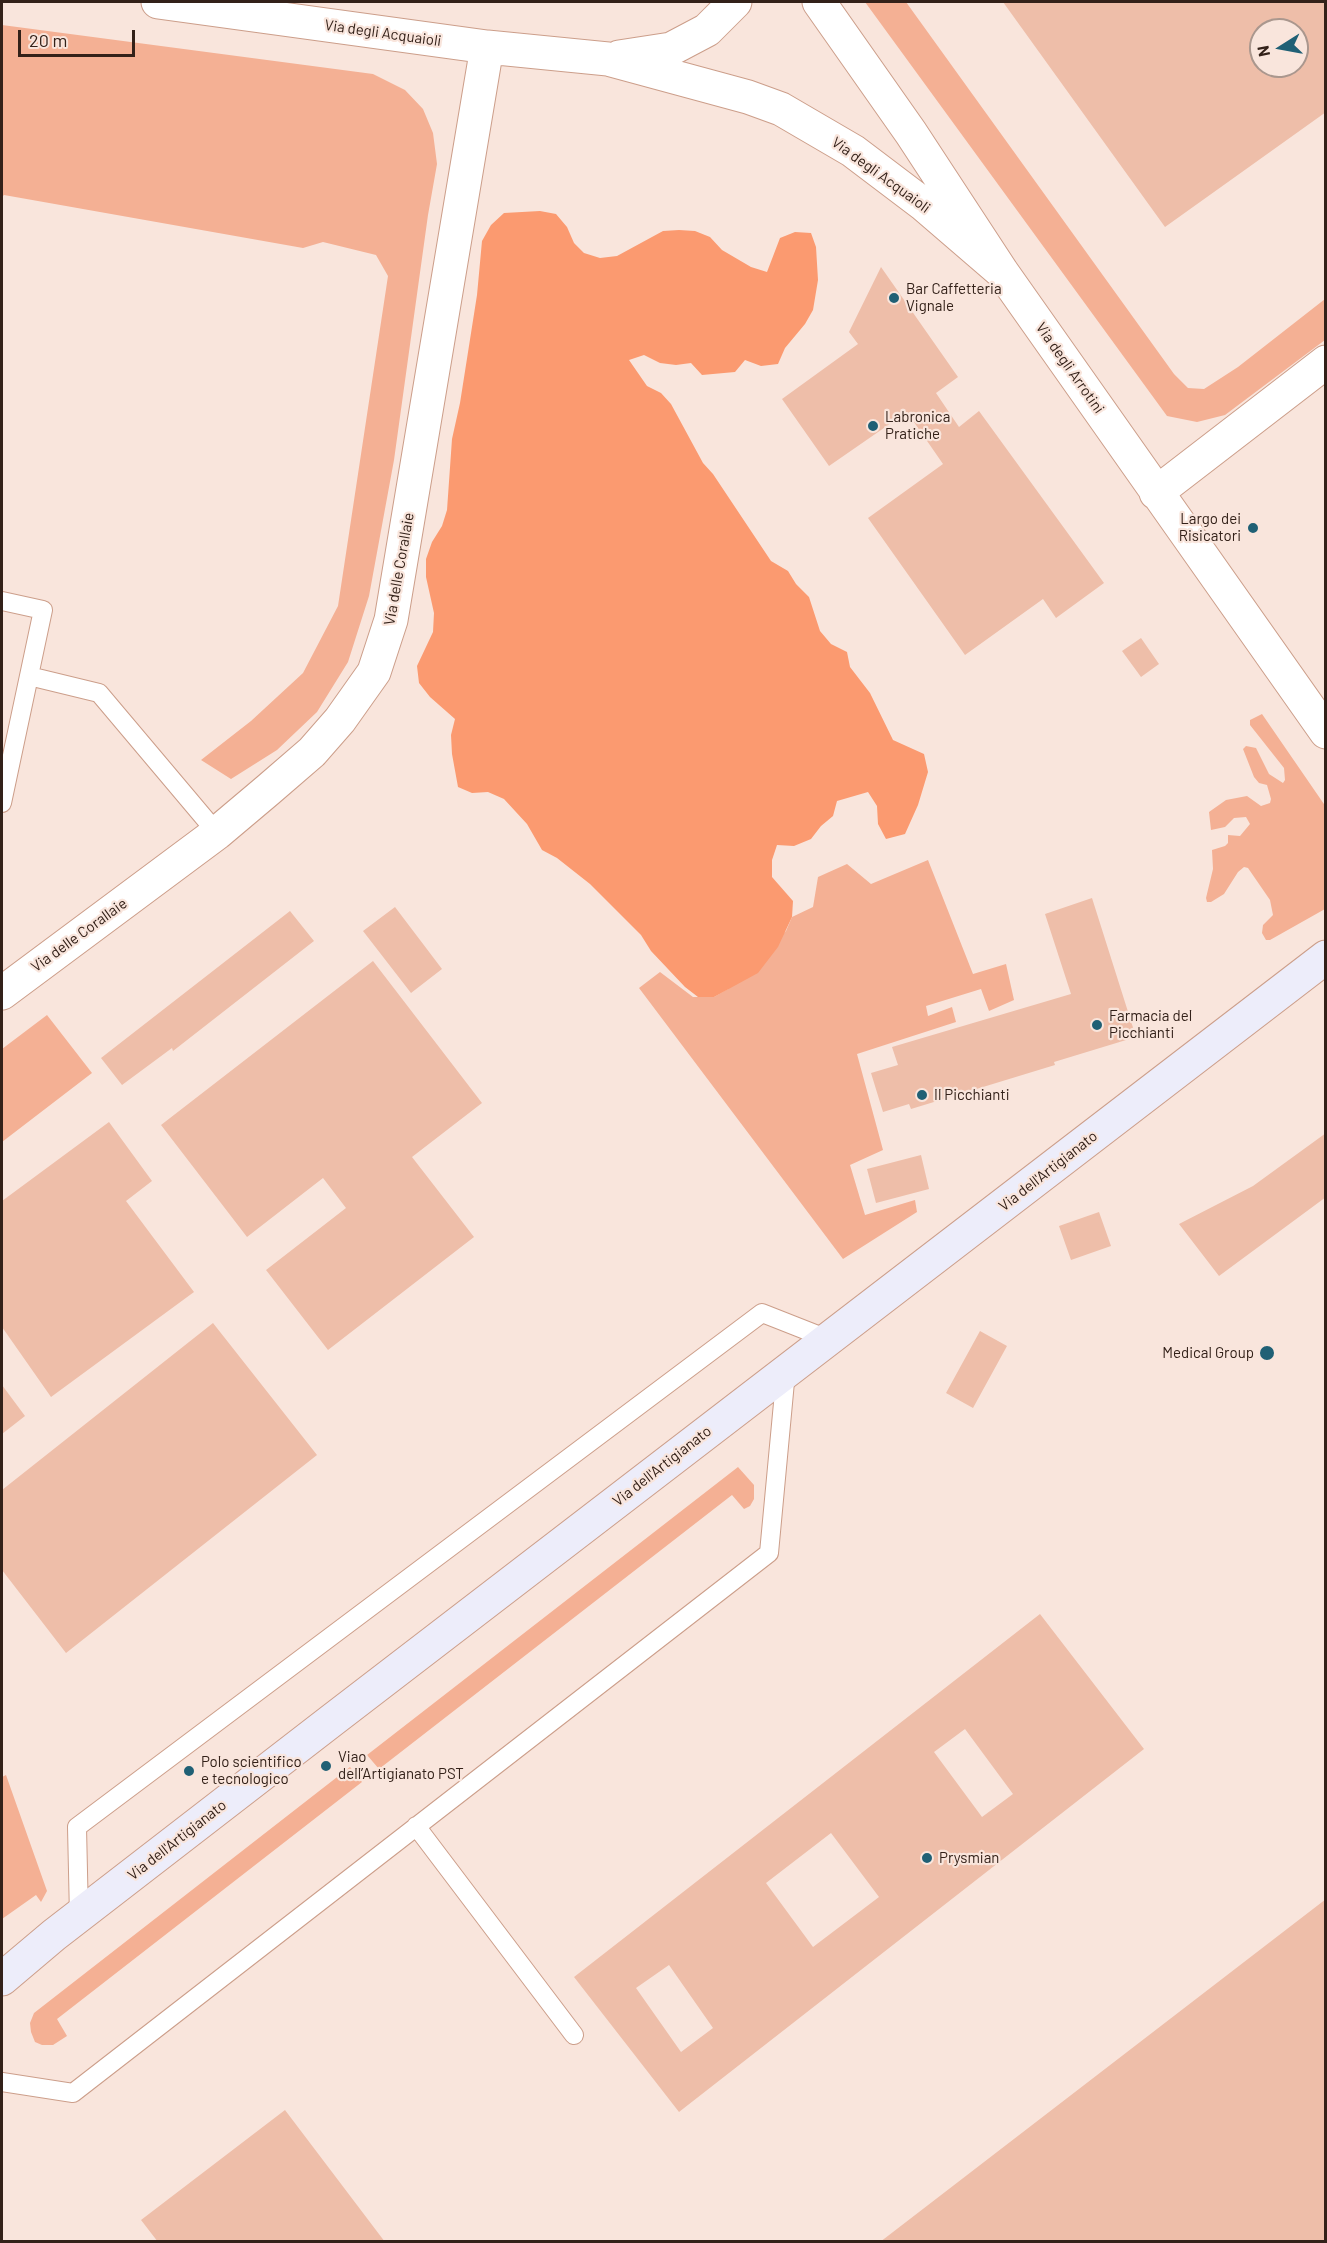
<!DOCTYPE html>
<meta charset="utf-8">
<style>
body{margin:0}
#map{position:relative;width:1327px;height:2243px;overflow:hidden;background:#f9e5dc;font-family:Barlow,sans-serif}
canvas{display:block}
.frame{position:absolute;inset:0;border:3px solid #332119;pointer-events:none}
.north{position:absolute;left:1249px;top:18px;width:60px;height:60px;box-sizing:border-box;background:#f9e5dc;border:2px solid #aa978e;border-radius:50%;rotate:259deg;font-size:16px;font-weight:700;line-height:24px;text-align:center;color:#332119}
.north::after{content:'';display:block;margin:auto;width:21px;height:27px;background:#206075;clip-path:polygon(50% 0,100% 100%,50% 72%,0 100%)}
.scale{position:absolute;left:18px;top:30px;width:117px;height:27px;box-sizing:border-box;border:3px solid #332119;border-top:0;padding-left:8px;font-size:18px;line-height:21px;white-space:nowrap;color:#332119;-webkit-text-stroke:4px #f9e5dc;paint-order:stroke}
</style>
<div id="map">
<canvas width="1327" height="2243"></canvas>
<div class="frame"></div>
<div class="north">N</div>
<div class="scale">20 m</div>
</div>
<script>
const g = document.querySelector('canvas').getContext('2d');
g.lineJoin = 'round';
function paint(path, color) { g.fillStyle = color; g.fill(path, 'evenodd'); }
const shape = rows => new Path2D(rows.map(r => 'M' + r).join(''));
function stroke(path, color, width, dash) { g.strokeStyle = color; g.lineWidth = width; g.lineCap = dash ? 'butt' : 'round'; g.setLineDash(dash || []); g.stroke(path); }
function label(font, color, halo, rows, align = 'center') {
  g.font = font + ' Barlow,sans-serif'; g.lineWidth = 4.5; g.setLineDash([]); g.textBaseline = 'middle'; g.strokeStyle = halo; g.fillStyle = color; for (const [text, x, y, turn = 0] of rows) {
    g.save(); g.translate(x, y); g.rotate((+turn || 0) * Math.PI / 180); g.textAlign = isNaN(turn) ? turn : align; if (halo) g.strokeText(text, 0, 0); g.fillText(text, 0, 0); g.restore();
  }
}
const green = shape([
 [865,2,906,2,1174,374,1188,388,1204,389,1238,367,1325,299,1325,340,1225,415,1197,422,1167,416],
 [2,25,373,74,405,90,423,109,433,133,437,164,428,215,394,460,369,596,348,662,317,712,277,750,231,779,201,760,251,721,303,673,338,606,388,276,376,255,323,242,303,248,4,195,2,197],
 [1262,714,1326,807,1325,909,1270,940,1266,940,1262,933,1263,925,1273,915,1270,900,1248,868,1244,867,1238,872,1224,894,1211,902,1207,902,1206,898,1213,869,1212,850,1225,846,1228,843,1228,835,1240,836,1250,824,1246,817,1234,818,1225,827,1211,830,1209,812,1226,800,1247,796,1261,806,1270,803,1271,799,1267,785,1259,783,1254,777,1243,749,1246,746,1256,748,1269,774,1283,783,1285,780,1284,768,1250,725,1250,720],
 [928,860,973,974,1006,964,1014,1000,989,1011,981,989,926,1006,928,1016,952,1007,956,1022,857,1054,883,1150,850,1165,865,1215,915,1200,917,1212,843,1259,639,988,660,972,693,997,714,997,728,989,786,931,792,917,813,907,818,877,847,864,871,884],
 [47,1015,92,1073,2,1142,2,1049],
 [738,1467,754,1485,754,1499,750,1506,744,1509,732,1495,379,1769,367,1755],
 [350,1767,362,1782,57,2019,67,2036,53,2045,42,2045,35,2042,31,2032,30,2023,34,2013],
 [6,1775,47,1891,41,1902,36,1895,2,1919,2,1777]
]);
const forest = shape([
 [540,211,556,214,567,227,574,243,584,253,600,258,617,256,663,231,679,230,695,231,710,237,722,250,751,267,767,272,780,238,795,232,811,233,816,247,818,280,813,310,805,324,785,348,778,364,761,366,745,360,735,372,702,375,691,363,676,365,660,363,644,355,629,360,647,386,661,393,671,404,703,463,713,474,771,561,788,571,796,584,809,597,820,631,831,644,847,652,850,667,870,693,893,740,924,754,928,772,918,805,905,834,886,839,878,824,877,806,868,792,837,801,833,816,821,826,811,839,794,846,777,845,772,860,772,877,793,901,792,917,778,947,758,973,714,997,698,997,685,987,651,951,641,935,590,884,557,858,542,850,527,824,504,799,488,792,472,793,458,787,452,754,451,735,455,719,430,697,419,683,417,666,433,632,434,613,426,577,426,559,432,542,442,526,447,510,452,439,460,403,477,295,482,241,491,225,504,213]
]);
const building = shape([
 [1003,2,1326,2,1326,112,1165,227],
 [1261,30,1297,30,1297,66,1261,66],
 [881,267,958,377,936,393,959,427,979,411,1104,583,1056,618,1043,599,965,655,868,518,943,464,907,412,829,466,782,399,858,344,849,332],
 [1141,638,1159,664,1141,677,1122,651],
 [1092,898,1136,1037,1054,1062,1055,1065,911,1109,909,1104,883,1112,871,1073,898,1065,892,1047,1071,994,1045,914],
 [395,907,442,969,411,993,363,931],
 [290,911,314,941,173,1051,172,1048,122,1085,101,1058],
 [373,961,482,1103,412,1157,474,1237,328,1350,266,1270,346,1208,323,1178,247,1237,161,1125],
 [109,1122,152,1181,126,1201,194,1292,51,1397,2,1327,2,1201],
 [1326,1133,1326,1197,1219,1276,1179,1224,1253,1186],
 [921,1155,929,1189,876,1203,867,1169],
 [1099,1212,1111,1246,1071,1260,1059,1226],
 [213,1323,317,1455,66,1653,2,1570,2,1490],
 [980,1331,1007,1346,973,1408,946,1393],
 [2,1385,25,1416,2,1434],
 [1040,1614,1144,1749,679,2112,574,1977],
 [965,1729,1013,1794,982,1817,934,1752],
 [831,1833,879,1897,813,1947,766,1883],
 [669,1965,713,2028,681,2052,636,1988],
 [1326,1899,1326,2242,880,2242],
 [285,2110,385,2242,158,2242,141,2220]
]);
const lane = shape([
 [2,601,43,610,2,803],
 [29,676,99,693,217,833],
 [416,1826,574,2035],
 [79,1916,77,1827,762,1313,828,1339],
 [2,2082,73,2093,769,1553,786,1371]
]);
const street = shape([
 [158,2,487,47,608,59,748,97,781,109,853,151,923,204,1002,272],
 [819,2,911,133,1002,272,1326,732],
 [619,57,671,49,707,30,735,2],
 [1156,493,1326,362],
 [2,993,217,833,268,790,312,752,340,720,374,672,391,620,487,47]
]);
const secondary = shape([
 [2,1979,54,1935,331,1721,1326,957]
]);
const markers = [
 [894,298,6,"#206075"],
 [873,426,6,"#206075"],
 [1253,528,6,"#206075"],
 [1097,1025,6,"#206075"],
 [922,1095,6,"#206075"],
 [1267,1353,8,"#206075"],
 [326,1766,6,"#206075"],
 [189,1771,6,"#206075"],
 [927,1858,6,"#206075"]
];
const streetNames = [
 ["Via degli Acquaioli",383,33,8],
 ["Via degli Acquaioli",881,175,36],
 ["Via degli Arrotini",1070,368,55],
 ["Via delle Corallaie",399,569,-80],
 ["Via delle Corallaie",79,935,-36],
 ["Via dell'Artigianato",1048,1171,-38],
 ["Via dell'Artigianato",662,1466,-38],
 ["Via dell'Artigianato",177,1840,-38]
];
const poiNames = [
 ["Bar Caffetteria",906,289],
 ["Vignale",906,306],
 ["Labronica",885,417],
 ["Pratiche",885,434],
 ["Largo dei",1241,519,"right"],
 ["Risicatori",1241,536,"right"],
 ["Farmacia del",1109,1016],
 ["Picchianti",1109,1033],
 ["Il Picchianti",934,1095],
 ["Medical Group",1254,1353,"right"],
 ["Viao",338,1757],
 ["dell’Artigianato PST",338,1774],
 ["Polo scientifico",201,1762],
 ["e tecnologico",201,1779],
 ["Prysmian",939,1858]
];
paint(green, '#f4b094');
paint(forest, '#fb9a70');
paint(building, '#eebea9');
stroke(lane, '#cc9e8a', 20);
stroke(street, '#cc9e8a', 35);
stroke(secondary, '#cc9e8a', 35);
stroke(lane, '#fff', 18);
stroke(street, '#fff', 33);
stroke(secondary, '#ededfa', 33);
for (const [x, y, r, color] of markers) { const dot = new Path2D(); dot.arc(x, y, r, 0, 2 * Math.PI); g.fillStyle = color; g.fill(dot); stroke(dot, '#f9e5dc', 2); }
label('15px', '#332119', '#f9e5dc', streetNames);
label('15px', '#332119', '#f9e5dc', poiNames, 'left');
</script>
